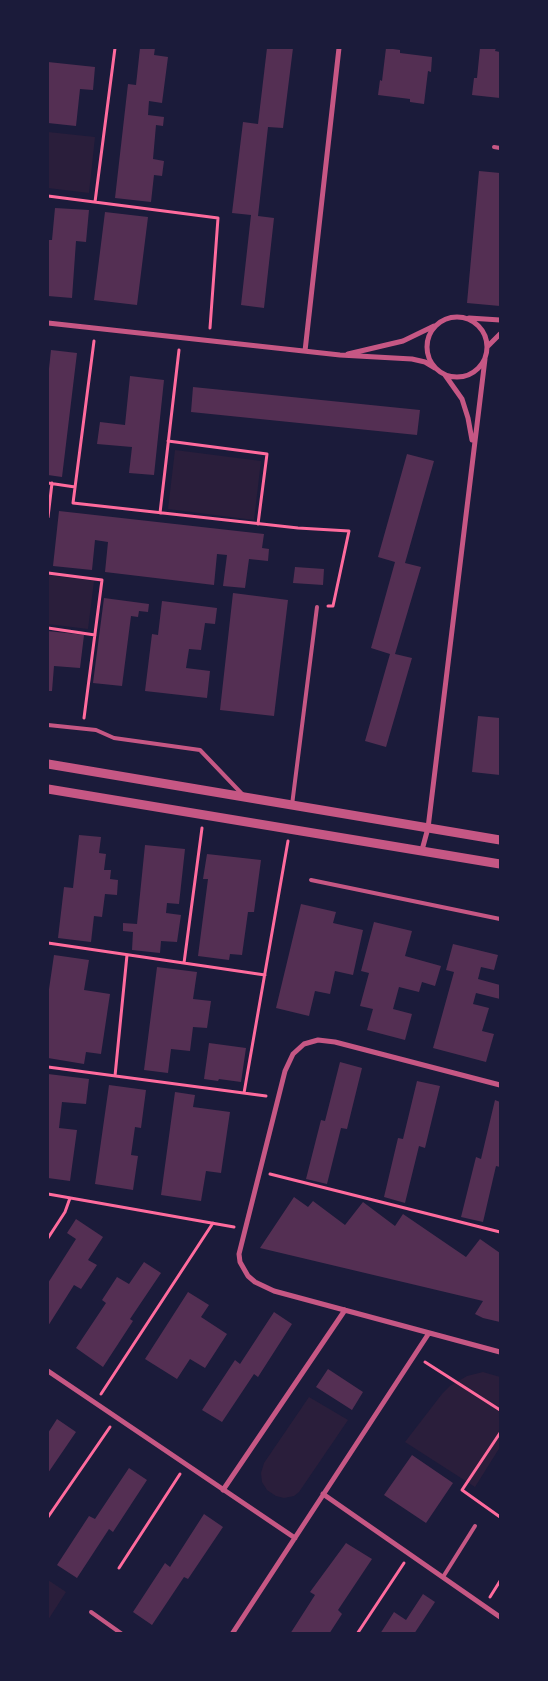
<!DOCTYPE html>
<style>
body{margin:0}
#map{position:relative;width:548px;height:1681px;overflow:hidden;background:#1b1b3a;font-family:Helvetica,sans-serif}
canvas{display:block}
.frame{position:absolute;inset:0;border:49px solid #1b1b3a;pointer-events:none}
</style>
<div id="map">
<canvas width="548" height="1681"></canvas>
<div class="frame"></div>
</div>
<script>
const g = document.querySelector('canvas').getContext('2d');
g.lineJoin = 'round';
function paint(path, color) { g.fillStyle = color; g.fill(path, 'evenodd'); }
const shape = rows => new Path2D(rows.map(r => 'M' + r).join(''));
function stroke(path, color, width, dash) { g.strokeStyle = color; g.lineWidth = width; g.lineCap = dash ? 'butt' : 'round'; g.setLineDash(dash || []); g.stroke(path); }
const green = shape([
 [48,132,95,137,89,193,48,188],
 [175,450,261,461,254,520,168,509],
 [48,575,94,581,88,629,48,624],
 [483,1372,500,1377,500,1447,475,1487,405,1442,442,1394,450,1386,467,1376],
 [309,1397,348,1420,299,1492,294,1496,284,1498,276,1496,267,1490,262,1482,261,1473,264,1463],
 [48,1580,66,1592,48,1620]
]);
const building = shape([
 [140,48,155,48,154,55,168,57,162,103,149,101,148,115,164,117,163,126,156,125,153,159,164,161,162,176,154,175,151,202,115,198,128,84,136,85],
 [267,48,293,48,283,128,268,127,258,216,274,218,264,308,241,305,251,215,232,213,243,122,258,124],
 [386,48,400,50,400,53,432,57,431,72,428,71,424,104,410,102,410,99,378,95,380,80,382,81],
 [480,48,496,48,495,51,500,52,500,98,472,95,474,78,477,78],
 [48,62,95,67,93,90,80,89,76,126,48,123],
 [479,171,500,173,500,306,467,303],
 [55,208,89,210,86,242,76,241,72,298,48,296,48,240,52,240],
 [105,212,148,217,137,305,94,300],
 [51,350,77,353,62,477,48,475,48,378],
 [130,376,164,380,154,475,129,473,132,447,97,444,100,422,125,425],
 [193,387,420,410,417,435,191,412],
 [407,454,434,461,405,563,421,567,395,654,412,658,386,747,365,741,390,654,371,648,395,562,378,557],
 [59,511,264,534,262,548,269,549,268,561,249,559,245,588,223,586,227,555,217,554,214,585,105,572,108,542,95,540,92,570,53,566],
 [295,567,324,569,323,585,293,583],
 [233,593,288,600,274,716,220,710],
 [104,598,149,604,148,612,139,611,138,617,131,616,122,686,93,683],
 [162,601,217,608,215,624,205,623,201,650,189,649,186,668,210,671,207,698,145,691,152,634,158,635],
 [48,631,84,635,80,668,54,666,52,691,48,691],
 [478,716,500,718,500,775,472,772],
 [79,835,101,837,99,853,106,854,104,870,111,870,110,879,118,880,117,895,105,894,102,917,94,916,91,942,58,938,64,887,73,888],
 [145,845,185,849,179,904,167,903,166,913,181,915,177,942,161,941,160,953,132,950,133,932,123,931,123,923,137,924],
 [207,854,261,860,254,912,248,912,242,955,230,954,229,960,198,956,208,879,203,879],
 [301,904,336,912,333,923,363,930,353,975,335,971,330,994,315,991,309,1016,276,1008],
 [374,922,412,931,405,956,441,966,435,986,422,982,419,992,399,987,393,1009,412,1014,405,1040,367,1030,373,1009,360,1006,369,973,361,971],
 [453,944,498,955,494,970,481,967,478,979,500,985,500,999,476,993,473,1004,489,1008,482,1031,494,1034,486,1062,433,1048,454,972,446,970],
 [54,955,89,960,84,990,110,994,101,1054,86,1052,84,1064,48,1058,48,996],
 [157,967,197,972,193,999,211,1001,207,1028,193,1027,190,1051,171,1049,168,1073,144,1070],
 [209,1043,246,1048,241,1082,219,1079,218,1081,204,1079],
 [340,1062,362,1068,347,1129,341,1128,327,1184,306,1179,321,1120,325,1121],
 [48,1074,89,1079,86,1104,62,1102,59,1128,77,1130,70,1181,48,1178],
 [417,1081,440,1086,425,1148,419,1146,405,1203,384,1197,398,1138,403,1139],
 [109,1085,146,1090,141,1128,135,1127,131,1155,138,1156,133,1190,95,1184],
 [175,1092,195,1095,193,1107,230,1112,221,1173,206,1171,201,1201,161,1195],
 [495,1100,500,1102,500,1167,496,1166,483,1222,461,1217,476,1157,481,1159],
 [294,1197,308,1207,313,1201,345,1225,363,1202,395,1226,403,1214,466,1257,480,1239,500,1253,500,1322,483,1318,475,1314,483,1301,260,1248],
 [76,1219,103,1237,88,1260,97,1265,81,1289,74,1285,48,1326,48,1283,76,1239,67,1233],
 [144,1262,161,1273,130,1319,133,1321,103,1367,76,1348,106,1303,102,1300,117,1277,129,1284],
 [188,1292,209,1305,201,1317,227,1334,205,1368,190,1359,177,1379,145,1359],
 [274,1312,292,1324,258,1377,254,1374,222,1422,202,1410,235,1360,240,1364],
 [328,1369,363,1392,352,1410,316,1387],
 [57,1419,76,1432,48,1473,48,1433],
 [412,1455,453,1483,426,1523,384,1495],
 [129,1468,147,1480,113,1532,109,1529,77,1578,57,1565,89,1516,95,1519],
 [204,1514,223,1527,188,1579,184,1577,152,1625,133,1612,165,1563,170,1567],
 [346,1543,372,1559,338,1610,342,1614,329,1634,290,1634,315,1595,310,1592],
 [423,1594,435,1602,414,1634,380,1634,394,1612,406,1620]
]);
const path = shape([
 [48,196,218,218,210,328],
 [95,202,115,48],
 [94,341,73,503,298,528,349,531,333,606,328,606],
 [168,441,267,454,258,524],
 [48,483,75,487],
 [160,513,179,350],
 [48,517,52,483],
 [48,573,102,580,84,718],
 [48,628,95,635],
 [48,943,265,975],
 [184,963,202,828],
 [48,1067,266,1096],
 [115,1076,127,955],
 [244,1093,288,841],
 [270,1174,500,1232],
 [48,1194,234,1227],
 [48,1238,65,1212,70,1198],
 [425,1362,500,1410],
 [101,1394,213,1223],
 [500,1433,462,1490,500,1517],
 [48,1517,110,1427],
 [119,1568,180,1474],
 [490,1597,500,1581],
 [357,1634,404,1563]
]);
const service = shape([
 [494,147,500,148],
 [48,725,96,730,114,738,200,750,244,796],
 [292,805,317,607],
 [311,880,500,919],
 [443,1577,475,1526],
 [91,1612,122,1634]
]);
const minor = shape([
 '427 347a30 30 0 1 1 60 0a30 30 0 1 1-60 0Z',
 [469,318,500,320],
 [48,323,340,355,412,359,425,362,435,368],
 [487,347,500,334],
 [305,351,339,48],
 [348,354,403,341,434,326],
 [445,375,462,399,468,418,472,440],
 [422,850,428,828,485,359],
 [500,1085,335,1042,318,1040,304,1044,293,1054,285,1071,239,1254,240,1262,248,1276,255,1282,274,1291,500,1352],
 [48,1371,295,1538],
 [223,1490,345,1310],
 [323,1494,500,1617],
 [232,1634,429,1333]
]);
const tertiary = shape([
 [48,764,500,840],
 [48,789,500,864]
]);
paint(green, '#2a1e3b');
paint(building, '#542f53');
stroke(path, '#ff6b9d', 3);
stroke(service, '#c65784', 4);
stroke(minor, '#c65784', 5);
stroke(tertiary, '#c65784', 9);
</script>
